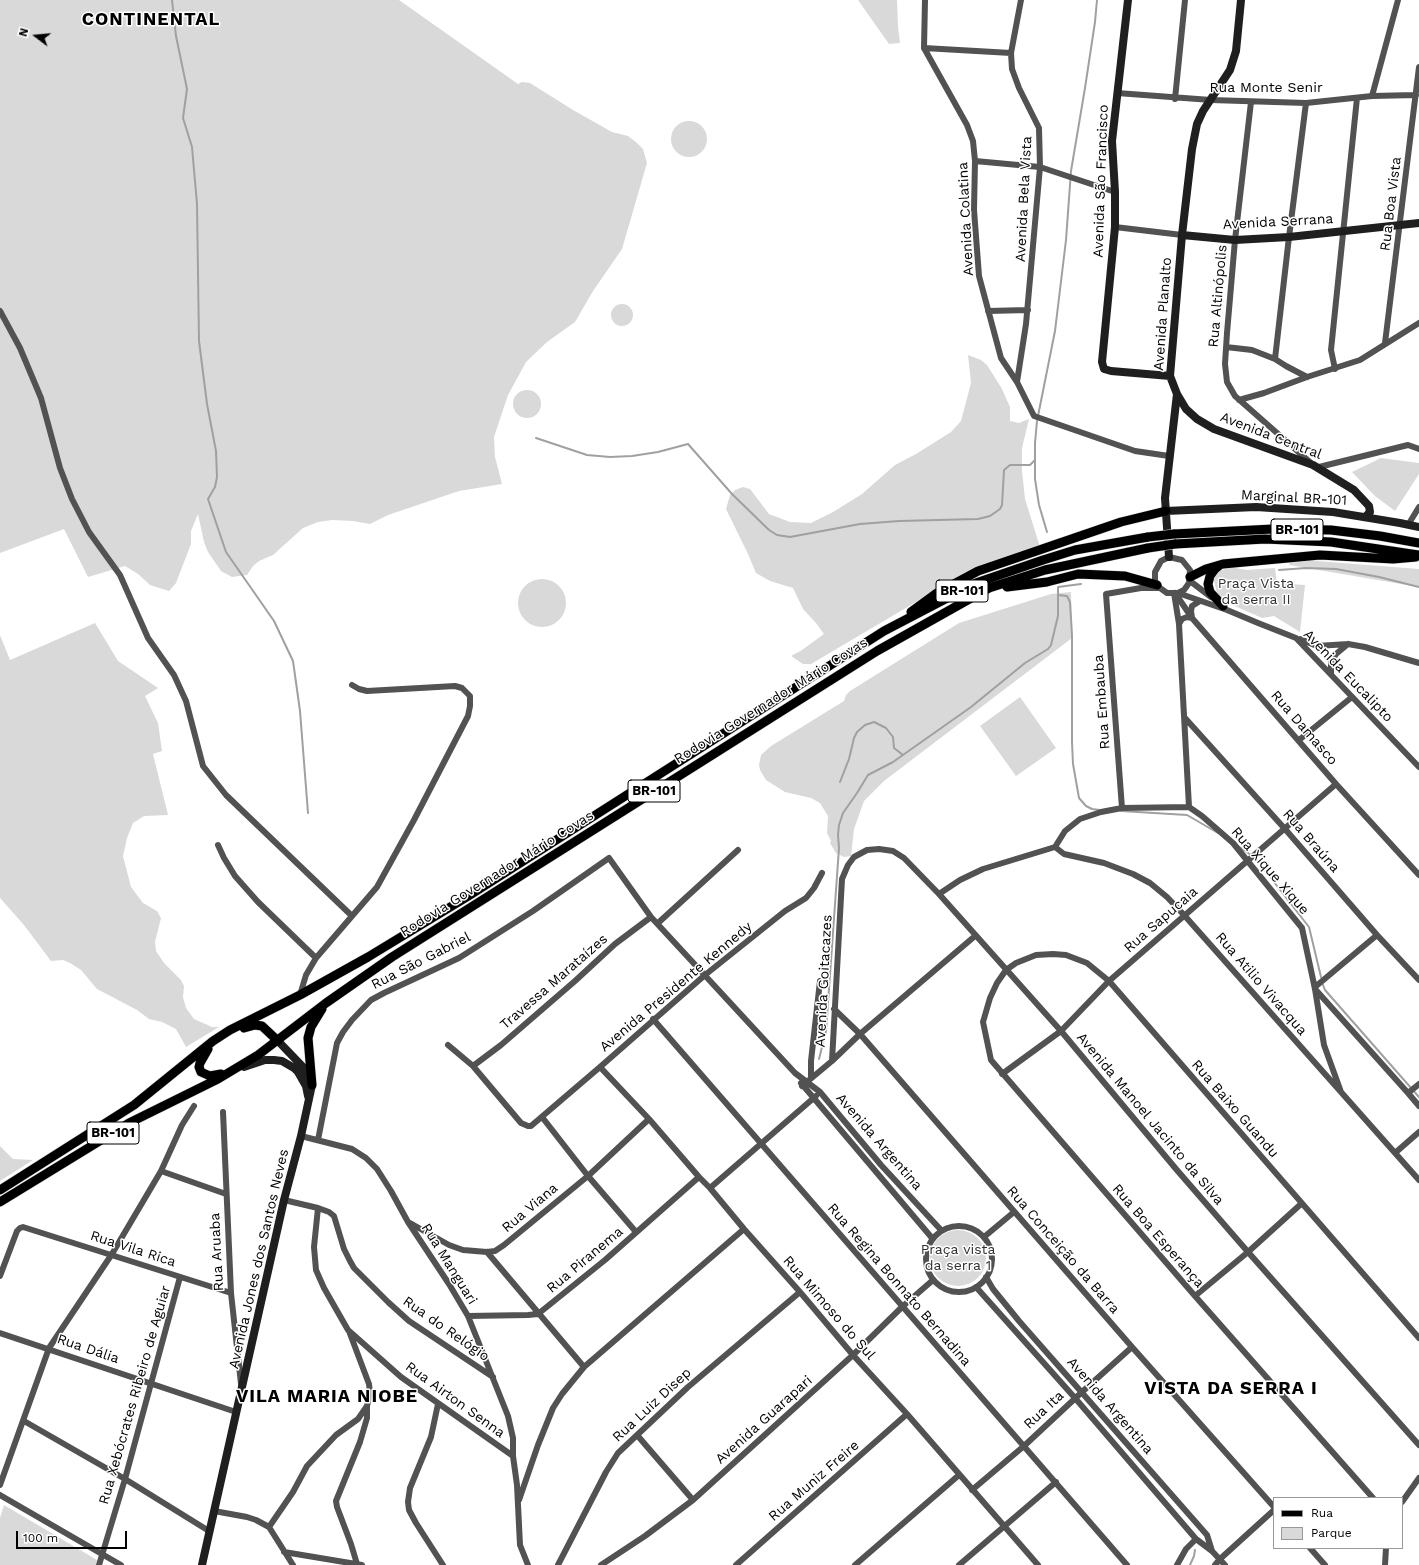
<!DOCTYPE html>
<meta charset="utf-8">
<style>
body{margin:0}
#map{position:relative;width:1419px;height:1565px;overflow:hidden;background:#fff;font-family:"Work Sans",sans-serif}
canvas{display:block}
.legend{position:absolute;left:1273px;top:1497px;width:130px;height:52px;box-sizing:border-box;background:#fff;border:1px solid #999;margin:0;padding:5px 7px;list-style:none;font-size:12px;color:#000}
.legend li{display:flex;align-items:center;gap:8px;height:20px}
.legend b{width:20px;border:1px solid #999}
.north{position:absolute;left:16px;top:16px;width:40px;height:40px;-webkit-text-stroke:3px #fff;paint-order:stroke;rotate:286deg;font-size:11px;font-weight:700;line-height:16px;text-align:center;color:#000}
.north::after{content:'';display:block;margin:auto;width:14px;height:18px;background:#000;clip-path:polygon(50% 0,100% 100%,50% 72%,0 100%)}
.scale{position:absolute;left:16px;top:1531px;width:111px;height:18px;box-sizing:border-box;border:2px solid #000;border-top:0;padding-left:5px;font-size:12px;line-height:14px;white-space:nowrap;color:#000;-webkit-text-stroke:3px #fff;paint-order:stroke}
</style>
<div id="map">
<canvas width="1419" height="1565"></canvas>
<ul class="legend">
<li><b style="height:5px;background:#000"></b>Rua</li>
<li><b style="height:11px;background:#d9d9d9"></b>Parque</li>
</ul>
<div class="north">N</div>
<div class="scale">100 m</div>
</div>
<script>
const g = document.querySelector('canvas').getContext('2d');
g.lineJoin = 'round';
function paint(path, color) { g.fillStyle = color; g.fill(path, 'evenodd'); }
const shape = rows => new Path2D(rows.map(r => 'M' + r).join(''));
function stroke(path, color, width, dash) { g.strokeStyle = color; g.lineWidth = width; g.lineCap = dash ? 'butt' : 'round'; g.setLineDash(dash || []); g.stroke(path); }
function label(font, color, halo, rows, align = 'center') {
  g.font = font + ' "Work Sans",sans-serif'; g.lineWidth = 3; g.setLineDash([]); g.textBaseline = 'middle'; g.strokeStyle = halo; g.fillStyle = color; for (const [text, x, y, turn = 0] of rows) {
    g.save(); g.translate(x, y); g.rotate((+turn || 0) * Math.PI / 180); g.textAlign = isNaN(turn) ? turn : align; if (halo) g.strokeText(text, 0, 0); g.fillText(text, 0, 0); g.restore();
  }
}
const green = shape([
 [0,0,399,0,518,84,522,82,530,83,573,110,612,132,628,136,636,142,643,149,647,163,622,249,593,291,575,322,547,342,526,362,508,395,494,437,495,457,502,484,459,491,388,515,370,524,353,521,332,520,318,522,303,528,273,555,259,561,253,566,247,575,232,577,221,571,208,552,204,542,198,514,191,531,191,544,176,583,169,591,150,585,138,574,125,566,88,577,64,529,0,553],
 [858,0,897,0,898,27,900,43,889,44],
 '671 139a18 18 0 1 1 36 0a18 18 0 1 1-36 0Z',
 '611 315a11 11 0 1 1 22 0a11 11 0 1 1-22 0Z',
 [968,355,981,360,987,365,1002,389,1010,407,1010,421,1019,423,1029,419,1022,448,1022,471,1025,499,1040,547,965,573,811,664,803,664,791,656,802,650,824,634,816,623,803,609,793,588,770,581,756,573,748,554,726,509,730,495,735,490,743,487,750,489,769,514,790,522,811,523,833,512,862,494,895,465,916,454,951,432,961,421,971,383],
 '513 404a14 14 0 1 1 28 0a14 14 0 1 1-28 0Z',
 [1381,458,1419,463,1419,474,1395,511,1375,496,1352,472],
 [1291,559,1419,569,1419,587,1289,565],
 [1229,567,1247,570,1275,568,1277,583,1305,585,1300,632,1274,616,1262,618,1228,603,1217,594,1214,580,1218,572],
 '518 603a24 24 0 1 1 48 0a24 24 0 1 1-48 0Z',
 [1071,592,1072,638,884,781,864,801,854,829,851,856,844,857,836,853,830,843,831,841,827,833,828,816,820,803,811,798,785,792,766,780,760,770,759,765,761,755,771,746,844,701,846,695,850,691,959,623,1051,594],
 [95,623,118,661,158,688,145,696,158,723,162,751,153,754,168,815,144,816,133,823,127,838,123,856,131,887,143,903,157,911,161,918,155,942,156,951,164,963,181,980,184,986,183,997,186,1008,194,1019,212,1027,219,1027,186,1047,176,1029,162,1022,149,1019,137,1010,97,989,81,970,70,963,63,960,51,961,24,925,0,898,0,635,10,660],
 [1020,697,1056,748,1016,776,980,726],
 [0,1146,13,1159,33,1160,0,1181],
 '930 1258a28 28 0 1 1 56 0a28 28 0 1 1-56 0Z',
 [4,1505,97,1560,96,1565,0,1565,0,1518]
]);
const stream = shape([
 [172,0,176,36,187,89,183,118,192,147,197,204,199,341,207,404,216,451,217,477,215,487,208,499,226,552,274,621,293,661,300,711,308,813],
 [536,438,587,455,610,457,632,456,658,452,688,444,732,494,769,530,777,535,790,537,860,524,899,521,978,519,990,516,1000,509,1002,505,1004,470,1010,465,1030,465,1035,460],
 [1047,532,1039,505,1035,479,1035,443,1037,421,1055,331,1066,240,1071,171,1085,88,1095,22,1097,0],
 [1279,570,1306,568,1336,569,1379,577,1419,587],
 [1058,595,1067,596,1070,602,1072,635,1072,742,1073,764,1079,798,1086,806,1092,809,1100,810],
 [840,782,849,759,854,738,857,732,865,725,874,722,886,728,893,737,894,748,903,755],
 [1121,811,1187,815,1218,833],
 [1238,846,1251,855],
 [1256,859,1309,927,1321,977],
 [1323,985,1325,990,1419,1097],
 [819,1059,826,1031,839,848,838,835,839,825,843,813,857,793,868,775,893,762,971,707,1025,663,1048,649,1051,645,1058,616,1058,587,1081,584],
 [1190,1565,1194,1556,1195,1550]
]);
const street = shape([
 [925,0,924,48,967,125,973,141,975,161,974,210,979,276,1001,358,1017,382,1034,416,1135,451,1169,456],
 [924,48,1011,53],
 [1117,93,1211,100,1306,103,1372,96,1416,95],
 [1372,96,1398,0],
 [1175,99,1185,0],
 [1251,102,1235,240,1227,333,1225,364,1227,382,1235,396,1311,463],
 [1306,103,1289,237,1275,359,1286,366,1307,377],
 [975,161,1040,167,1115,192],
 [1115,227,1182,235],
 [0,311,20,348,41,398,60,468,72,499,89,532,120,575,148,638,174,675,186,701,203,766,226,795,352,916],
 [988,311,1028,310],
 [1385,343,1419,67],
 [1226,347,1252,350,1275,359],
 [1335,369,1331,350,1357,98],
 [1017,382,1026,324,1040,167,1039,128,1019,88,1012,69,1011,53,1021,0],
 [1239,400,1264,393,1307,377,1360,360,1419,323],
 [1319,467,1408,445,1419,449],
 [1408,525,1419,507],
 [1190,581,1211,597],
 [1174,593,1179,624,1189,807],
 [1175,593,1192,618,1336,784,1419,875],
 [1178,593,1184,590,1189,583,1190,570,1182,560,1169,557,1161,561,1155,572,1155,581,1160,588,1167,593,1178,593,1227,610,1258,623,1296,638,1419,767],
 [1179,624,1182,619,1187,617,1192,618,1191,611,1192,606,1200,601],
 [1300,639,1317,646,1348,644,1365,647,1419,663],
 [1331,674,1331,662,1336,654,1348,644],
 [1185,718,1285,829,1377,935,1419,980],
 [1299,740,1352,697],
 [1122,808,1106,594,1141,588,1158,588],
 [218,845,224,858,235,876,258,902,316,958],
 [1055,847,1064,854,1104,863,1133,874,1150,883,1167,897,1184,915,1419,1180],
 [939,894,960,880,983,869,1055,847,1065,831,1080,819,1101,812,1122,808,1189,807,1202,816,1233,843,1302,928,1315,989,1324,1045,1341,1092],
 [658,923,738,850],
 [1315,987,1377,935],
 [1315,989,1408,1093,1419,1106],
 [300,995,306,975,316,958,377,887,414,820,468,716,470,706,470,696,462,688,455,686,367,691,359,689,352,685],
 [834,1009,860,1034,1132,1347,1274,1507],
 [653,1019,1127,1565],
 [448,1045,473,1066,521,1123,528,1126,531,1126,600,1067,705,975,785,911,806,898,814,888,822,873],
 [832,1061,860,1034,975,936],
 [473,1066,501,1045,575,981,615,944,651,917],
 [600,1067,649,1119,699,1177,710,1188,744,1229,800,1292,853,1355,907,1414,1038,1565],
 [1002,1074,1061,1031,1109,981,1336,784],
 [811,1078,811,1061,820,981],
 [801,1083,932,1238],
 [802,1086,832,1061,842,879,848,865,854,857,867,850,879,849,893,851,904,858,939,894,1061,1031,1176,1169,1248,1252,1419,1445],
 [1408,1093,1419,1084],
 [223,1112,231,1293,241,1384],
 [542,1117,588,1176,636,1232],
 [301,1136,352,1149,366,1158,377,1169,391,1191,408,1222,449,1284,468,1316,508,1416,513,1438,513,1456],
 [318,1140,337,1043,343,1032,352,1020,371,1000,384,993,459,958,533,911,609,858,651,917,795,1073,820,1092,881,1165,941,1230],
 [1395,1153,1419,1132],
 [161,1171,226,1194],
 [710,1188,816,1096],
 [284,1200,318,1208,314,1247,316,1270,324,1288,348,1330,401,1377,513,1456,517,1485,520,1545,528,1565],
 [318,1208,329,1212,334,1216,344,1249,350,1261,354,1268,388,1302,409,1321,493,1377],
 [410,1223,449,1245,463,1250,487,1252,495,1251,504,1245,588,1176,649,1119],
 '926 1259a33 33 0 1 1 66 0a33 33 0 1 1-66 0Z',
 [984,1237,1014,1212],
 [487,1252,584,1367],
 [0,1276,17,1231,20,1228,23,1227,231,1293],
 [986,1277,993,1289,1019,1321,1207,1535,1212,1551],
 [976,1287,1075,1398,1196,1539,1212,1551,1225,1565],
 [1195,1296,1248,1252,1301,1204],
 [468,1316,528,1315,538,1314,605,1260,699,1177],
 [0,1333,236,1412],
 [438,1404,431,1437,410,1488,408,1502,409,1510,416,1523,443,1565],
 [24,1421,125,1479,209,1531],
 [637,1435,693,1500],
 [0,1485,49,1348,112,1254,161,1171,182,1125,194,1106],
 [972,1490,1024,1446,1082,1392,1132,1347],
 [0,1495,121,1565],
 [1373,1498,1195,1296,991,1060,983,1022,990,998,997,983,1006,970,1016,963,1036,955,1053,954,1066,955,1087,963,1109,981,1419,1338],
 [519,1500,538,1445,553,1408,562,1394,584,1367,744,1229],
 [1402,1502,1419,1478],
 [214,1511,247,1517,256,1520,269,1527,293,1565],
 [269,1527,293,1492,307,1466,336,1435,358,1419,367,1406,370,1393,369,1384,349,1331],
 [1310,1548,1325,1565],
 [284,1552,362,1565],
 [357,1564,351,1544,337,1507,336,1501,360,1442,367,1418,367,1407],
 [99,1565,125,1479,180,1277],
 [558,1565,606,1472,618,1453,688,1387,800,1292],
 [601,1565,645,1536,693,1500,853,1355,902,1307,933,1280],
 [736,1565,907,1414],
 [855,1565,959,1475],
 [959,1565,1056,1482],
 [1177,1565,1186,1549,1196,1539],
 [1215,1565,1220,1559,1274,1510],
 [1385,1565,1386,1548]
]);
const secondary = shape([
 [1128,0,1112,141,1115,192,1115,227,1102,362,1104,369,1111,371,1170,376],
 [1182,235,1235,240,1289,237,1419,223],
 [1177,394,1186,409,1197,419,1214,429,1313,465,1354,490,1369,506,1370,512,1365,517],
 [1166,511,1256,507,1333,512,1400,523,1419,527],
 [1169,557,1165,498,1177,394,1170,376,1182,235,1192,149,1197,124,1203,111,1230,70,1236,51,1241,0],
 [244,1067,265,1060,274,1060,282,1061,294,1068,298,1072,306,1086,308,1096],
 [202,1565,284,1200,301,1136,312,1085,303,1067,278,1041]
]);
const primary = shape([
 [1174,534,1273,529,1331,530,1380,536,1419,543],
 [1175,544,1265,539,1331,542,1419,555],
 [1220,565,1215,569,1210,576,1208,584,1210,592,1223,606],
 [1190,577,1206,569,1223,564,1320,555,1393,559,1416,557],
 [1007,587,1047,582,1078,574,1125,576,1157,585],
 [911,612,937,593,978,571,1121,522,1166,511],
 [244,1028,255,1025,262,1026,278,1041],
 [208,1049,200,1063,199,1067,201,1072,210,1076,221,1074],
 [312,1085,308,1038,311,1027,322,1009],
 [0,1190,134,1105,213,1041,230,1030,300,995,368,957,470,895,884,631,976,583,1043,560,1075,550,1148,537],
 [0,1202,129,1123,218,1079,258,1055,326,1003,392,957,877,651,989,588,1045,570,1148,548]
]);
const primaryBridge = shape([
 [1148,537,1174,534],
 [1148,548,1175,544]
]);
const shields = [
 [1297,530,52],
 [962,591,52],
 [654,791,52],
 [113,1133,52]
];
const shieldNames = [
 ["BR-101",1297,530],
 ["BR-101",962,591],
 ["BR-101",654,791],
 ["BR-101",113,1133]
];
const streetNames = [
 ["Rua Monte Senir",1266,88],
 ["Avenida São Francisco",1101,181,-88],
 ["Avenida Bela Vista",1024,199,-87],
 ["Rua Boa Vista",1391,204,-83],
 ["Avenida Colatina",966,219,-93],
 ["Avenida Serrana",1278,222,-3],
 ["Rua Altinópolis",1218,296,-85],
 ["Avenida Planalto",1163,314,-86],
 ["Avenida Central",1271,436,21],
 ["Marginal BR-101",1294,498,3],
 ["Avenida Eucalipto",1348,676,46],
 ["Rodovia Governador Mário Covas",771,701,-32],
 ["Rua Embauba",1102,702,-94],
 ["Rua Damasco",1304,728,49],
 ["Rua Braúna",1311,841,49],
 ["Rua Xique Xique",1270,871,49],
 ["Rodovia Governador Mário Covas",497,874,-32],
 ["Rua Sapucaia",1161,920,-41],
 ["Rua São Gabriel",421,961,-27],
 ["Avenida Goitacazes",824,981,-87],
 ["Travessa Marataízes",554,982,-41],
 ["Rua Atilio Vivacqua",1261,984,49],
 ["Avenida Presidente Kennedy",676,987,-40],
 ["Rua Baixo Guandu",1235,1109,49],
 ["Avenida Manoel Jacinto da Silva",1150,1119,50],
 ["Avenida Argentina",879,1142,49],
 ["Rua Viana",530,1208,-40],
 ["Rua Boa Esperança",1158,1236,49],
 ["Rua Vila Rica",133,1249,18],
 ["Rua Conceição da Barra",1063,1250,49],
 ["Rua Aruaba",217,1252,-93],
 ["Avenida Jones dos Santos Neves",259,1259,-77],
 ["Rua Piranema",585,1260,-40],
 ["Rua Manguari",449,1264,58],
 ["Rua Regina Bonnato Bernadina",899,1285,49],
 ["Rua Mimoso do Sul",829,1308,49],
 ["Rua do Relógio",446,1329,35],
 ["Rua Dália",88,1349,19],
 ["Rua Xebócrates Ribeiro de Aguiar",135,1395,-74],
 ["Rua Airton Senna",455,1400,36],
 ["Rua Luiz Disep",652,1405,-43],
 ["Avenida Argentina",1110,1406,49],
 ["Rua Ita",1044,1410,-43],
 ["Avenida Guarapari",764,1420,-42],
 ["Rua Muniz Freire",814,1481,-41]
];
const parkNames = [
 ["Praça Vista",1256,584],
 ["da serra II",1256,600],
 ["Praça vista",958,1250],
 ["da serra 1",958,1266]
];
const districtNames = [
 ["CONTINENTAL",151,20],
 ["VISTA DA SERRA I",1231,1389],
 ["VILA MARIA NIOBE",327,1397]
];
paint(green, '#d9d9d9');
stroke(stream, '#a0a0a0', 2);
stroke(primary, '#dbdbdb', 10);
stroke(street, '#525252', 6);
stroke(secondary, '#1f1f1f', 8);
stroke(primary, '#000', 9);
stroke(primaryBridge, '#dbdbdb', 10, []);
stroke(primaryBridge, '#000', 9);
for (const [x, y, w] of shields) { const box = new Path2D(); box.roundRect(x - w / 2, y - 11, w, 22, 3); g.fillStyle = '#fff'; g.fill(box); stroke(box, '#000', 1); }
label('bold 13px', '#000', null, shieldNames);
label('14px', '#000', '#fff', streetNames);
label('14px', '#303030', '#fff', parkNames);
g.letterSpacing = '1px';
label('bold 18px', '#000', '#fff', districtNames);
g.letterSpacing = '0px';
</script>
